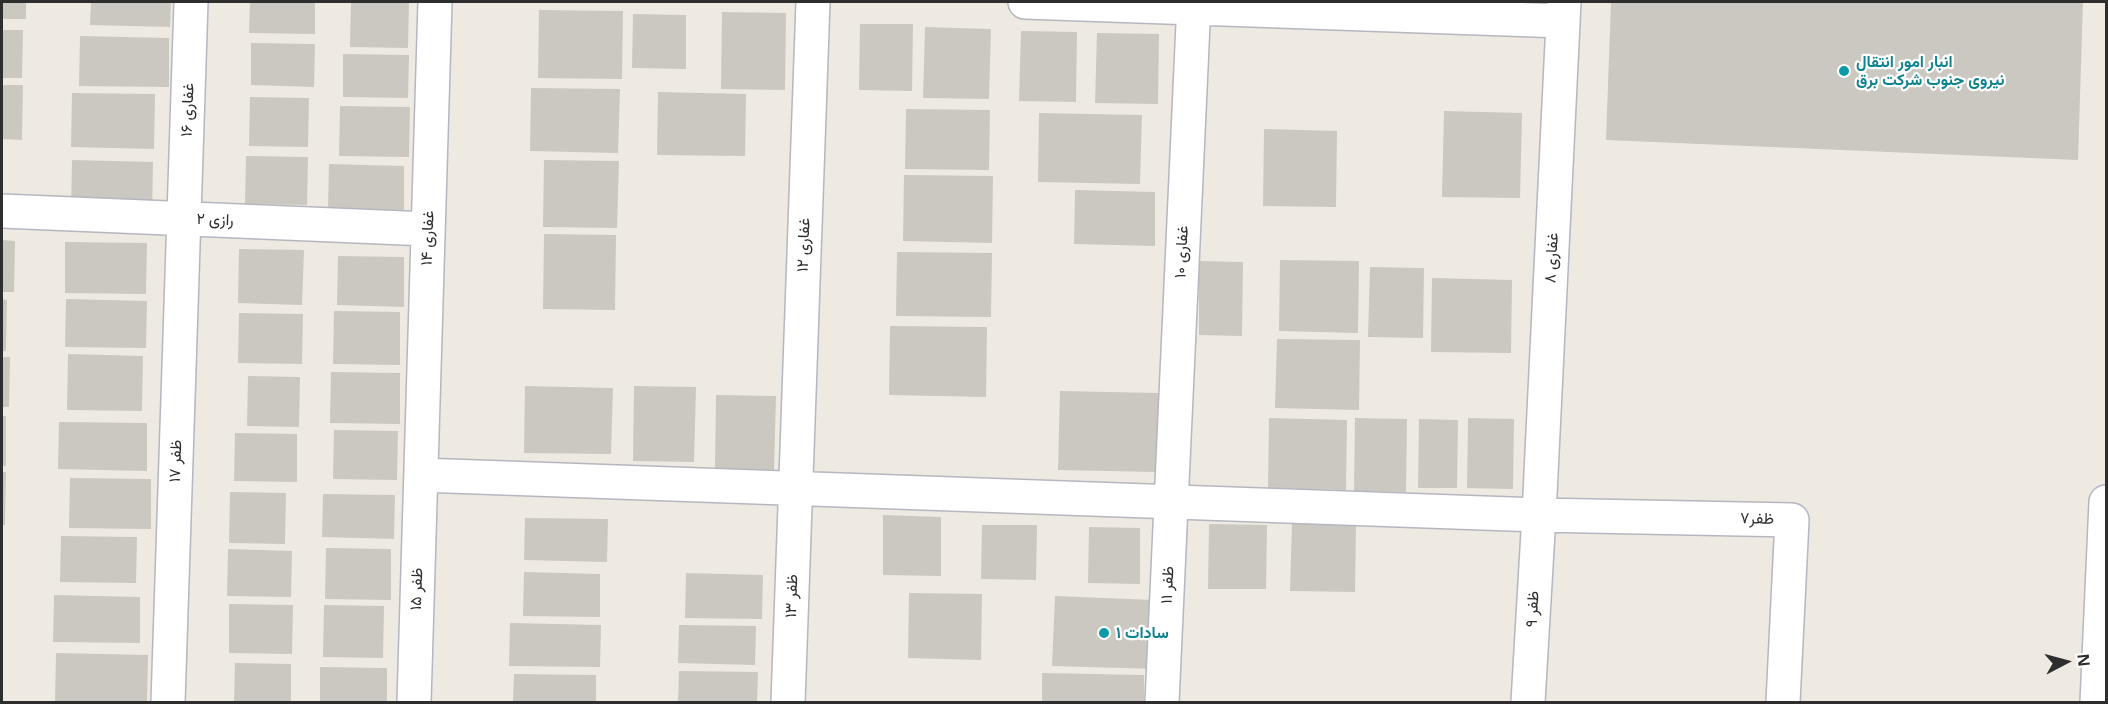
<!DOCTYPE html>
<meta charset="utf-8">
<style>
body{margin:0}
#map{position:relative;width:2108px;height:704px;overflow:hidden;background:#eeeae2;font-family:"Open Sans",sans-serif}
canvas{display:block}
.frame{position:absolute;inset:0;border:3px solid #2e2e2e;pointer-events:none}
.north{position:absolute;left:2036px;top:632px;width:60px;height:60px;-webkit-text-stroke:4px #fff;paint-order:stroke;rotate:84deg;font-size:16px;font-weight:700;line-height:24px;text-align:center;color:#2e2e2e}
.north::after{content:'';display:block;margin:auto;width:21px;height:27px;background:#2e2e2e;clip-path:polygon(50% 0,100% 100%,50% 72%,0 100%)}
</style>
<div id="map">
<canvas width="2108" height="704"></canvas>
<div class="frame"></div>
<div class="north">N</div>
</div>
<script>
const g = document.querySelector('canvas').getContext('2d');
g.lineJoin = 'round';
function paint(path, color) { g.fillStyle = color; g.fill(path, 'evenodd'); }
const shape = rows => new Path2D(rows.map(r => 'M' + r).join(''));
function stroke(path, color, width, dash) { g.strokeStyle = color; g.lineWidth = width; g.lineCap = dash ? 'butt' : 'round'; g.setLineDash(dash || []); g.stroke(path); }
function label(font, color, halo, rows, align = 'center') {
  g.font = font + ' "Open Sans",Vazirmatn,sans-serif'; g.lineWidth = 4.5; g.setLineDash([]); g.textBaseline = 'middle'; g.strokeStyle = halo; g.fillStyle = color; for (const [text, x, y, turn = 0] of rows) {
    g.save(); g.translate(x, y); g.rotate((+turn || 0) * Math.PI / 180); g.textAlign = isNaN(turn) ? turn : align; if (halo) g.strokeText(text, 0, 0); g.fillText(text, 0, 0); g.restore();
  }
}
const building = shape([
 [2,2,26,2,26,19,2,19],
 [91,2,171,2,170,27,90,25],
 [250,2,315,2,315,34,249,33],
 [351,2,409,2,408,48,350,47],
 [1611,2,2083,2,2078,160,1606,140],
 [539,10,623,11,622,79,538,78],
 [722,12,786,13,785,90,721,89],
 [633,14,686,15,686,69,632,68],
 [860,24,913,24,912,91,859,90],
 [925,27,991,29,989,99,923,98],
 [2,30,23,30,22,78,2,78],
 [1021,31,1077,32,1076,102,1019,101],
 [1097,33,1159,34,1158,104,1095,103],
 [80,36,169,38,169,87,79,86],
 [251,43,315,44,314,87,251,85],
 [343,54,409,55,408,98,343,97],
 [2,85,23,85,22,140,2,139],
 [531,88,620,89,618,153,530,151],
 [658,92,746,94,745,156,657,155],
 [72,93,155,94,154,149,71,147],
 [250,97,309,98,308,147,249,146],
 [340,106,410,107,409,157,339,156],
 [906,109,990,110,989,170,905,169],
 [1444,111,1522,113,1520,198,1442,197],
 [1039,113,1142,115,1140,184,1038,182],
 [1264,129,1337,131,1336,207,1263,206],
 [246,156,308,157,307,205,245,204],
 [72,160,153,162,152,215,71,214],
 [544,160,619,161,617,228,543,227],
 [329,164,404,166,404,210,328,209],
 [904,175,993,176,992,243,903,241],
 [1075,190,1155,192,1155,246,1074,244],
 [544,234,616,235,615,310,543,309],
 [2,240,15,241,14,292,2,292],
 [65,242,147,243,146,294,65,293],
 [239,249,304,250,302,305,238,303],
 [897,252,992,253,991,317,896,316],
 [338,256,404,257,404,307,337,305],
 [1280,260,1359,261,1358,333,1279,331],
 [1199,261,1243,262,1242,336,1199,335],
 [1370,267,1424,268,1423,338,1368,337],
 [1432,278,1512,280,1511,353,1431,352],
 [2,299,7,300,6,351,2,351],
 [66,299,147,301,146,348,65,347],
 [334,311,400,312,400,365,333,364],
 [239,313,303,314,302,364,238,363],
 [890,326,987,327,986,397,889,395],
 [1277,339,1360,340,1359,410,1275,408],
 [68,354,143,356,142,411,67,410],
 [2,357,10,357,9,407,2,407],
 [331,372,400,373,400,424,330,423],
 [248,376,300,377,299,427,247,426],
 [525,386,613,388,611,454,524,453],
 [634,386,696,387,694,462,633,461],
 [1060,391,1159,393,1157,472,1058,470],
 [716,395,776,396,774,470,715,469],
 [2,416,6,416,6,466,2,466],
 [1269,418,1347,420,1346,490,1268,488],
 [1355,418,1407,419,1406,492,1354,491],
 [1468,418,1514,419,1513,489,1467,488],
 [1419,419,1458,420,1457,488,1418,488],
 [59,422,147,423,147,471,58,469],
 [334,430,398,431,397,480,333,479],
 [235,433,297,434,297,482,234,481],
 [2,472,6,472,5,525,2,525],
 [70,478,151,479,151,529,69,528],
 [230,492,286,493,285,544,229,543],
 [323,494,395,495,394,539,322,537],
 [883,515,941,517,941,576,883,575],
 [525,518,608,519,607,562,524,560],
 [1292,523,1356,524,1355,592,1290,591],
 [1209,524,1267,525,1266,589,1208,589],
 [982,525,1037,525,1036,580,981,579],
 [1089,527,1140,528,1140,584,1088,583],
 [61,536,137,537,136,583,60,582],
 [326,548,391,549,391,600,325,599],
 [228,549,292,551,291,597,227,596],
 [524,572,600,574,600,617,523,616],
 [686,573,763,575,762,619,685,618],
 [909,593,982,594,981,660,908,658],
 [54,595,140,597,140,643,53,642],
 [1055,596,1154,600,1156,669,1052,666],
 [229,604,293,605,292,654,229,653],
 [324,605,384,606,383,658,323,657],
 [510,623,601,625,600,667,509,666],
 [679,625,756,626,755,665,678,663],
 [56,653,148,655,147,702,55,702],
 [235,663,291,664,291,702,234,702],
 [320,667,387,668,387,702,320,702],
 [679,671,758,672,757,702,678,702],
 [1042,673,1144,675,1144,702,1042,702],
 [514,674,596,675,596,702,513,702]
]);
const street = shape([
 [1025,2,1563,21],
 [2,211,428,229],
 [421,475,1539,515,1792,520,1783,702],
 [168,702,191,2],
 [414,702,435,2],
 [788,702,813,2],
 [1162,702,1194,2],
 [1528,702,1539,515,1564,2]
]);
const secondary = shape([
 [2097,702,2106,502]
]);
const markers = [
 [1844,71,6,"#0f9aa8"],
 [1104,633,6,"#0f9aa8"]
];
const cultureNames = [
 ["انبار امور انتقال",1856,62],
 ["نیروی جنوب شرکت برق",1856,80],
 ["سادات ۱",1116,633]
];
const streetNames = [
 ["غفاری ۱۶",188,110,-88],
 ["رازی ۲",215,220,2],
 ["غفاری ۱۴",428,238,-88],
 ["غفاری ۱۲",804,245,-88],
 ["غفاری ۱۰",1182,252,-87],
 ["غفاری ۸",1552,258,-87],
 ["ظفر ۱۷",176,461,-88],
 ["ظفر۷",1757,519,1],
 ["ظفر ۱۱",1168,585,-87],
 ["ظفر ۱۵",417,589,-88],
 ["ظفر ۱۳",792,596,-88],
 ["ظفر ۹",1533,609,-87]
];
paint(building, '#cac8c0');
stroke(street, '#b5b6c0', 36);
stroke(secondary, '#b5b6c0', 36);
stroke(street, '#fff', 33);
stroke(secondary, '#fff', 33);
for (const [x, y, r, color] of markers) { const dot = new Path2D(); dot.arc(x, y, r, 0, 2 * Math.PI); g.fillStyle = color; g.fill(dot); stroke(dot, '#fff', 2); }
label('bold 16px', '#0d838f', '#fff', cultureNames, 'left');
label('16px', '#2e2e2e', '#fff', streetNames);
</script>
